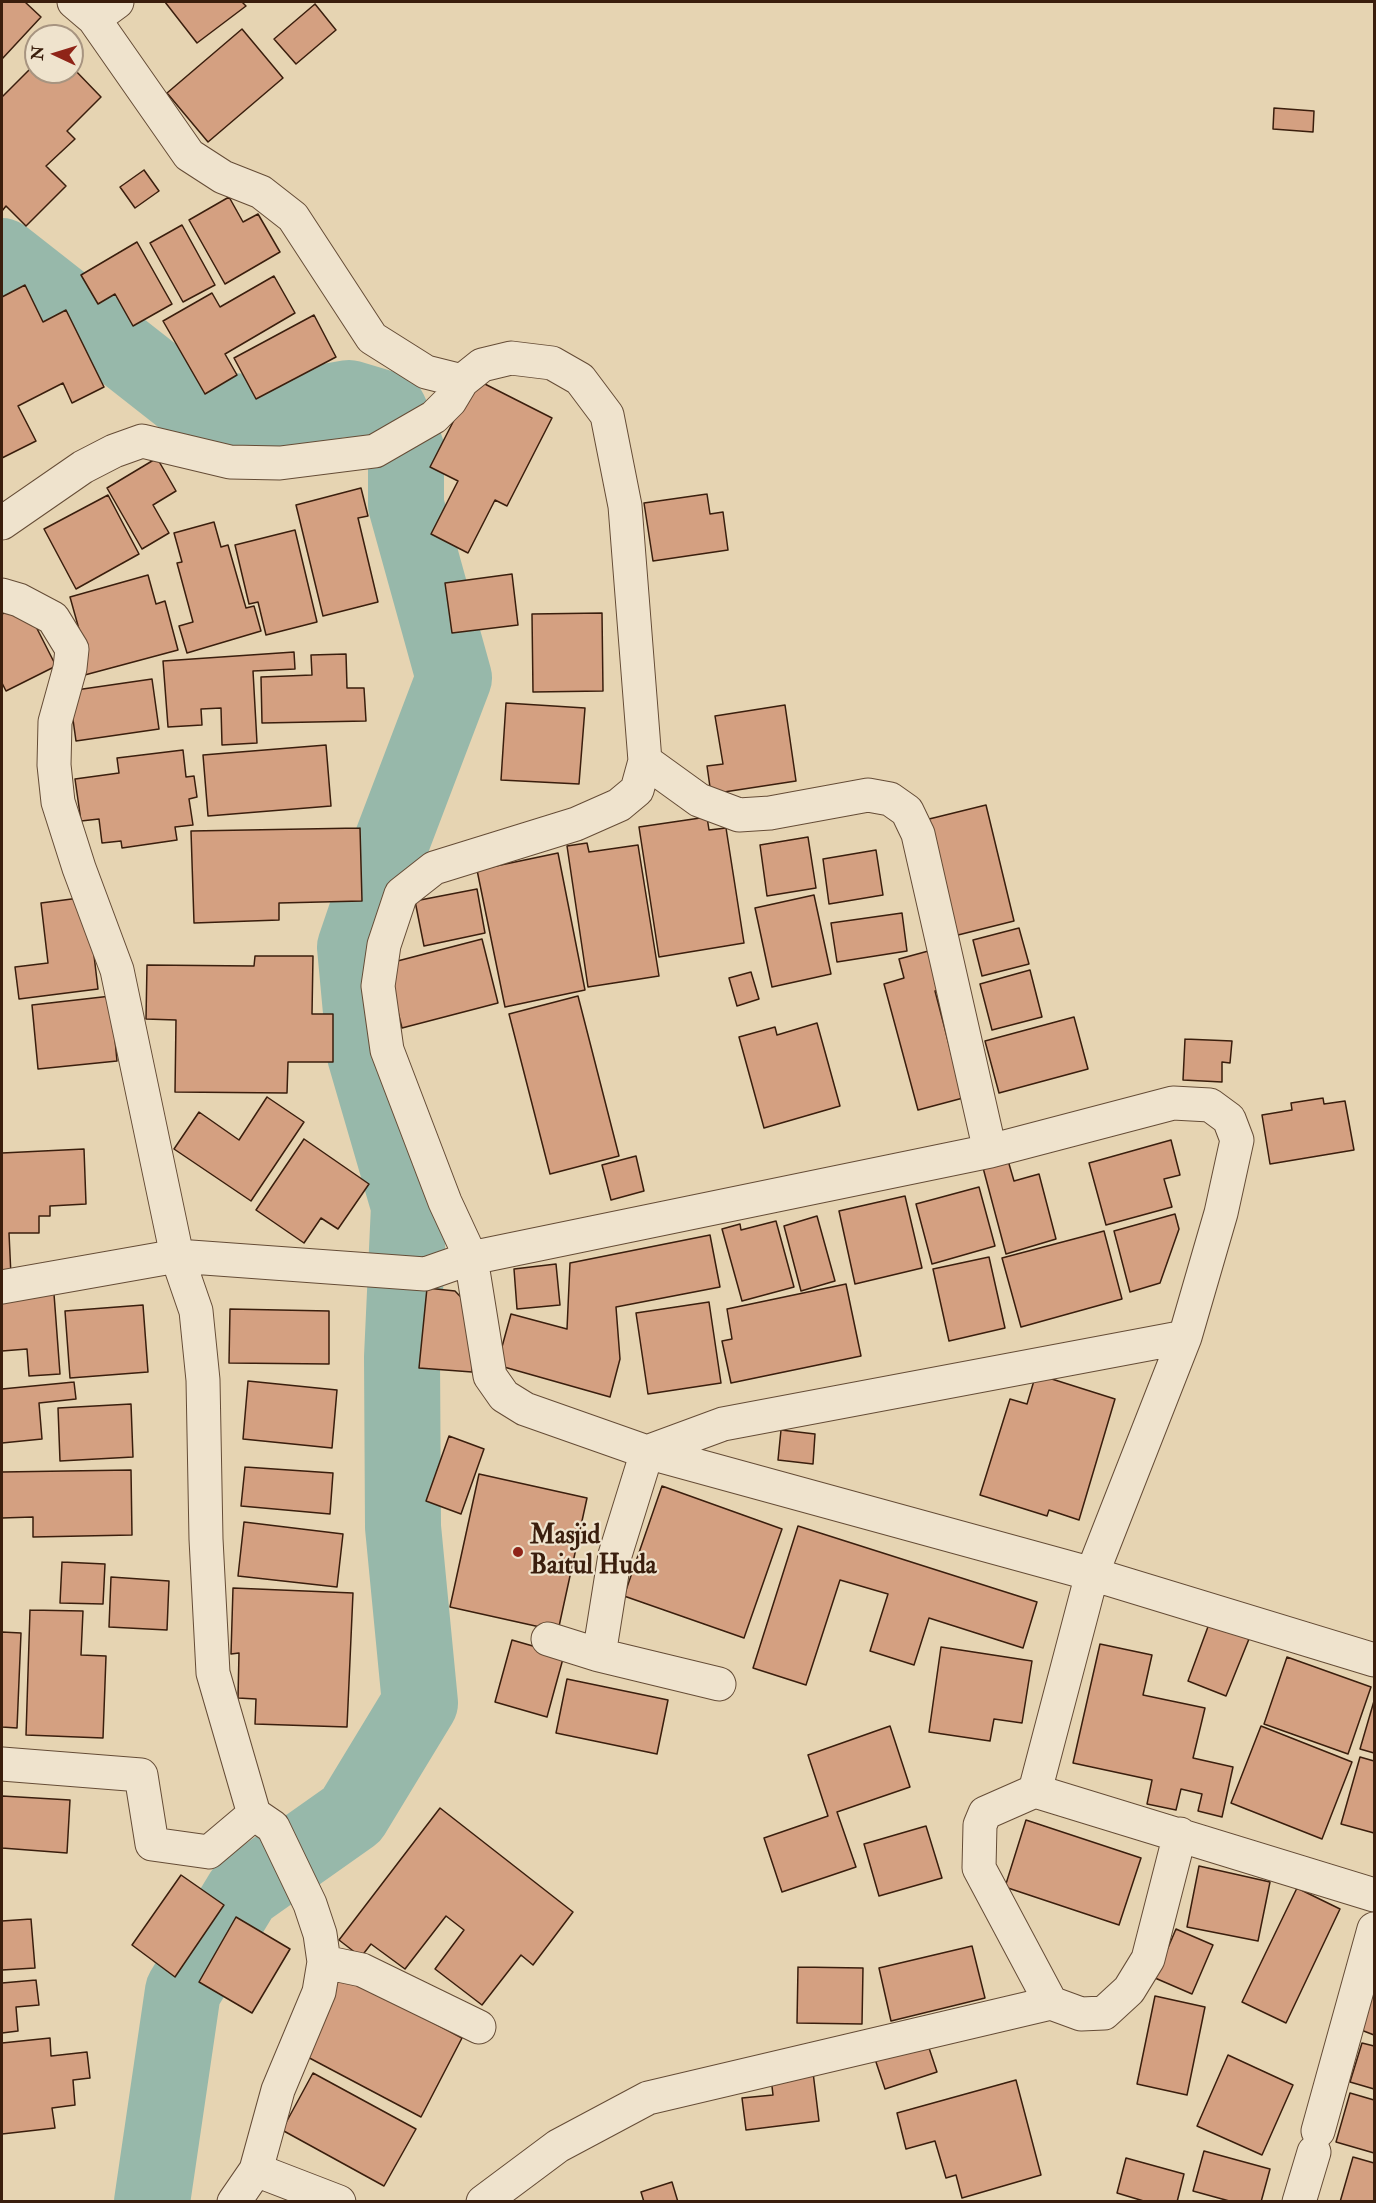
<!DOCTYPE html>
<style>
body{margin:0}
#map{position:relative;width:1376px;height:2203px;overflow:hidden;background:#e6d4b2;font-family:"IM FELL Double Pica",serif}
canvas{display:block}
.frame{position:absolute;inset:0;border:3px solid #3a1e0d;pointer-events:none}
.north{position:absolute;left:24px;top:24px;width:60px;height:60px;box-sizing:border-box;background:#efe3cd;border:2px solid #a79480;border-radius:50%;rotate:274deg;font-size:16px;font-weight:700;line-height:24px;text-align:center;color:#3a1e0d}
.north::after{content:'';display:block;margin:auto;width:21px;height:27px;background:#8f2418;clip-path:polygon(50% 0,100% 100%,50% 72%,0 100%)}
</style>
<div id="map">
<canvas width="1376" height="2203"></canvas>
<div class="frame"></div>
<div class="north">N</div>
</div>
<script>
const g = document.querySelector('canvas').getContext('2d');
g.lineJoin = 'round';
const shape = rows => new Path2D(rows.map(r => 'M' + r).join(''));
function stroke(path, color, width, dash) { g.strokeStyle = color; g.lineWidth = width; g.lineCap = dash ? 'butt' : 'round'; g.setLineDash(dash || []); g.stroke(path); }
function paint(path, color) { g.fillStyle = color; g.fill(path, 'evenodd'); }
function label(font, color, halo, rows, align = 'center') {
  g.font = font + ' "IM FELL Double Pica",serif'; g.lineWidth = 4.5; g.setLineDash([]); g.textBaseline = 'middle'; g.strokeStyle = halo; g.fillStyle = color; for (const [text, x, y, turn = 0] of rows) {
    g.save(); g.translate(x, y); g.rotate((+turn || 0) * Math.PI / 180); g.textAlign = isNaN(turn) ? turn : align; if (halo) g.strokeText(text, 0, 0); g.fillText(text, 0, 0); g.restore();
  }
}
const river = shape([
 [2,256,197,409,264,413,349,398,389,410,406,448,406,505,454,678,384,862,355,947,365,1055,409,1206,402,1357,403,1527,420,1703,352,1815,243,1892,183,1991,152,2202]
]);
const building = shape([
 [2,2,25,2,41,17,2,59,2,2],
 [165,2,242,2,246,6,197,43,165,2],
 [315,4,336,30,296,64,274,39,315,4],
 [242,29,283,78,208,142,167,93,242,29],
 [36,63,36,72,72,72,72,67,101,97,67,131,75,139,46,166,66,186,26,226,6,206,2,211,2,97,36,63],
 [1274,108,1314,111,1313,132,1273,129,1274,108],
 [144,170,159,191,135,208,120,187,144,170],
 [229,197,243,222,258,214,280,252,225,284,189,220,229,197],
 [182,225,215,285,183,302,150,243,182,225],
 [137,242,172,304,133,326,115,294,98,304,81,275,137,242],
 [274,276,295,313,225,354,237,375,205,394,163,321,212,293,220,307,274,276],
 [25,285,43,322,66,310,104,387,72,403,63,383,18,406,36,441,2,458,2,297,25,285],
 [314,315,336,357,256,399,234,358,314,315],
 [475,379,552,418,507,506,495,500,468,553,431,534,458,481,430,467,475,379],
 [157,458,176,491,153,505,169,533,142,549,107,488,157,458],
 [361,488,368,516,358,518,378,602,323,616,296,505,361,488],
 [707,494,710,514,723,512,728,550,653,561,644,503,707,494],
 [108,495,139,554,76,589,44,529,108,495],
 [214,522,221,547,228,545,246,608,254,606,261,631,187,653,179,626,193,622,177,563,182,562,174,533,214,522],
 [295,530,317,622,266,635,258,602,249,604,235,545,295,530],
 [512,574,518,625,452,633,445,583,512,574],
 [148,575,156,604,165,601,178,650,81,676,82,640,70,597,148,575],
 [24,603,56,666,6,691,2,683,2,614,24,603],
 [602,613,603,691,533,692,532,614,602,613],
 [294,652,295,669,253,671,257,743,222,745,221,708,201,709,202,725,168,727,163,661,294,652],
 [346,654,347,688,364,688,366,721,262,723,261,677,312,675,311,655,346,654],
 [152,679,159,729,76,741,69,691,152,679],
 [506,703,585,708,579,784,501,780,506,703],
 [785,705,796,781,711,794,707,766,723,764,715,716,785,705],
 [326,745,331,806,208,816,203,755,326,745],
 [183,750,186,777,194,776,197,797,189,799,193,825,175,827,177,840,122,848,121,841,102,843,99,819,81,821,75,779,119,773,117,758,183,750],
 [986,805,1014,921,950,937,921,821,986,805],
 [707,817,709,830,726,828,744,943,659,957,639,827,707,817],
 [360,828,362,901,279,903,279,920,194,923,191,831,360,828],
 [808,837,816,888,767,896,760,845,808,837],
 [587,843,589,852,638,845,659,976,588,987,567,846,587,843],
 [876,850,883,895,829,904,823,859,876,850],
 [558,853,585,990,505,1007,477,870,558,853],
 [477,889,485,933,424,946,415,901,477,889],
 [814,895,831,974,772,987,755,908,814,895],
 [87,897,98,989,19,999,15,967,48,963,41,903,87,897],
 [902,913,907,951,837,962,831,923,902,913],
 [1019,928,1029,964,982,976,973,940,1019,928],
 [482,939,498,1003,402,1028,386,964,482,939],
 [932,950,943,989,935,991,963,1098,918,1110,884,984,904,978,899,959,932,950],
 [255,956,313,956,312,1014,333,1014,333,1062,288,1062,287,1093,175,1092,176,1020,146,1019,147,965,254,966,255,956],
 [1030,970,1042,1017,992,1030,980,984,1030,970],
 [751,972,759,999,737,1006,729,978,751,972],
 [111,996,117,1061,38,1069,32,1005,111,996],
 [578,996,619,1156,550,1174,509,1014,578,996],
 [1074,1017,1088,1069,999,1093,985,1041,1074,1017],
 [817,1023,840,1106,764,1128,739,1037,775,1027,777,1035,817,1023],
 [1185,1039,1232,1041,1230,1063,1222,1062,1222,1082,1183,1080,1185,1039],
 [267,1097,304,1122,251,1201,174,1149,199,1112,239,1140,267,1097],
 [1323,1098,1324,1104,1345,1101,1354,1150,1270,1164,1262,1115,1292,1110,1291,1103,1323,1098],
 [304,1139,369,1184,338,1229,321,1218,304,1243,256,1210,304,1139],
 [1171,1140,1180,1175,1164,1179,1172,1207,1106,1225,1089,1163,1171,1140],
 [84,1149,86,1204,50,1206,50,1216,39,1216,39,1233,9,1233,11,1276,2,1276,2,1153,84,1149],
 [636,1156,644,1191,611,1200,602,1165,636,1156],
 [1007,1157,1014,1181,1039,1174,1056,1239,1006,1254,982,1164,1007,1157],
 [979,1187,995,1246,932,1264,916,1204,979,1187],
 [905,1196,922,1268,855,1284,839,1211,905,1196],
 [1175,1214,1179,1229,1160,1283,1130,1292,1114,1231,1175,1214],
 [817,1216,835,1281,801,1291,784,1226,817,1216],
 [776,1221,794,1287,742,1301,722,1229,740,1224,741,1230,776,1221],
 [1104,1231,1122,1299,1021,1327,1002,1258,1104,1231],
 [710,1235,720,1287,616,1307,620,1359,610,1397,497,1365,511,1314,567,1329,570,1263,710,1235],
 [989,1257,1005,1328,949,1341,933,1269,989,1257],
 [556,1264,560,1305,517,1309,514,1269,556,1264],
 [846,1284,861,1356,731,1383,722,1341,732,1339,727,1309,846,1284],
 [427,1288,455,1291,476,1313,472,1372,419,1368,427,1288],
 [54,1294,60,1374,29,1376,27,1349,2,1351,2,1298,54,1294],
 [709,1302,721,1383,648,1394,636,1313,709,1302],
 [143,1305,148,1372,70,1378,65,1311,143,1305],
 [230,1309,329,1311,329,1364,229,1363,230,1309],
 [1036,1374,1115,1399,1079,1520,1049,1510,1047,1516,980,1495,1010,1399,1027,1404,1036,1374],
 [248,1381,337,1390,332,1448,243,1439,248,1381],
 [74,1382,76,1399,39,1403,42,1439,2,1443,2,1389,74,1382],
 [131,1404,133,1457,60,1461,58,1408,131,1404],
 [781,1430,815,1434,813,1464,778,1460,781,1430],
 [449,1436,484,1449,461,1514,426,1501,449,1436],
 [245,1467,333,1473,330,1514,241,1506,245,1467],
 [131,1470,132,1535,33,1537,33,1517,2,1518,2,1472,131,1470],
 [479,1474,587,1498,558,1631,450,1607,479,1474],
 [662,1486,782,1529,744,1638,624,1596,662,1486],
 [244,1522,343,1534,337,1587,238,1576,244,1522],
 [798,1526,1037,1602,1023,1648,929,1618,914,1665,870,1651,888,1594,840,1580,806,1685,753,1668,798,1526],
 [62,1562,105,1564,103,1604,60,1603,62,1562],
 [111,1577,169,1581,167,1630,109,1627,111,1577],
 [233,1588,353,1593,347,1727,255,1724,256,1699,238,1698,239,1653,231,1654,233,1588],
 [30,1610,83,1611,81,1655,106,1656,103,1738,26,1735,30,1610],
 [1209,1624,1249,1639,1226,1696,1188,1681,1209,1624],
 [2,1632,21,1633,17,1728,2,1727,2,1632],
 [512,1640,564,1655,547,1717,495,1702,512,1640],
 [1100,1644,1152,1655,1143,1695,1205,1708,1193,1758,1233,1767,1222,1817,1198,1811,1202,1794,1181,1789,1176,1810,1147,1804,1152,1780,1073,1763,1100,1644],
 [941,1647,1032,1661,1022,1723,994,1719,990,1741,929,1732,941,1647],
 [1287,1657,1371,1687,1348,1754,1264,1724,1287,1657],
 [567,1679,668,1700,657,1754,556,1733,567,1679],
 [1374,1701,1374,1753,1360,1749,1374,1701],
 [890,1726,910,1787,837,1812,856,1867,782,1892,764,1838,828,1816,808,1755,890,1726],
 [1261,1726,1352,1762,1322,1839,1231,1803,1261,1726],
 [1360,1757,1374,1761,1374,1833,1341,1824,1360,1757],
 [2,1796,70,1800,67,1853,2,1848,2,1796],
 [440,1808,573,1912,533,1965,521,1955,482,2005,435,1969,464,1930,446,1916,405,1969,371,1944,361,1957,339,1940,440,1808],
 [1026,1820,1141,1858,1119,1925,1005,1887,1026,1820],
 [926,1826,942,1878,879,1896,864,1844,926,1826],
 [1199,1866,1270,1882,1258,1941,1187,1927,1199,1866],
 [181,1875,224,1905,175,1977,132,1945,181,1875],
 [1297,1888,1340,1909,1286,2023,1242,2002,1297,1888],
 [236,1917,290,1949,252,2013,199,1982,236,1917],
 [31,1919,35,1968,2,1970,2,1921,31,1919],
 [1176,1929,1213,1945,1192,1994,1155,1978,1176,1929],
 [972,1946,985,1998,891,2021,879,1968,972,1946],
 [798,1967,863,1968,862,2024,797,2023,798,1967],
 [342,1974,462,2038,421,2117,300,2053,342,1974],
 [1374,1976,1374,2035,1356,2028,1374,1976],
 [36,1980,39,2005,16,2007,18,2031,2,2033,2,1983,36,1980],
 [1155,1996,1205,2007,1187,2095,1137,2084,1155,1996],
 [50,2038,51,2056,87,2052,90,2078,73,2080,75,2105,52,2108,55,2128,2,2134,2,2043,50,2038],
 [926,2039,937,2072,885,2089,874,2056,926,2039],
 [1362,2043,1374,2046,1374,2089,1350,2082,1362,2043],
 [1228,2055,1293,2085,1262,2155,1197,2126,1228,2055],
 [812,2064,819,2121,746,2130,742,2098,773,2095,770,2069,812,2064],
 [313,2073,416,2129,384,2186,282,2130,313,2073],
 [1016,2080,1041,2175,962,2198,956,2175,946,2178,935,2141,906,2149,897,2113,1016,2080],
 [1350,2093,1374,2100,1374,2153,1336,2142,1350,2093],
 [1204,2151,1270,2169,1261,2202,1233,2202,1193,2191,1204,2151],
 [1353,2157,1374,2163,1374,2202,1340,2202,1353,2157],
 [1126,2158,1184,2174,1177,2202,1147,2202,1117,2193,1126,2158],
 [672,2182,678,2202,644,2202,641,2192,672,2182]
]);
const street = shape([
 [74,2,94,19,189,155,223,177,261,192,293,217,372,338,426,372,462,381,482,365,511,358,552,363,580,379,607,415,625,506,645,761,637,790,619,805,576,824,434,868,401,894,384,945,378,986,387,1050,445,1202,471,1258,490,1376,504,1396,525,1409,647,1452,1092,1574,1374,1660],
 [94,19,117,2],
 [2,523,83,467,114,451,142,441,230,462,280,463,375,451,434,417,450,401,462,381],
 [2,595,19,600,53,618,72,649,70,668,55,722,54,765,58,802,79,868,117,970,177,1256,196,1311,203,1380,206,1539,213,1673,254,1814,273,1827,310,1904,320,1934,324,1962,319,1992,278,2090,256,2170,339,2202],
 [645,761,699,800,739,815,770,813,868,795,890,799,907,811,918,834,990,1151],
 [2,1287,177,1256,425,1274,471,1258,990,1151,1173,1103,1210,1105,1229,1119,1237,1140,1221,1213,1185,1337],
 [548,1639,599,1655],
 [719,1684,599,1655,615,1555,647,1452,723,1424,1185,1337,1092,1574,1035,1791,1374,1895],
 [2,1764,141,1775,152,1844,209,1852,254,1814],
 [1035,1791,985,1813,980,1825,979,1868,1051,2003],
 [324,1962,362,1970,479,2027],
 [1318,2131,1374,1929],
 [234,2202,256,2170],
 [483,2202,558,2146,648,2098,1051,2003,1081,2014,1104,2013,1129,1990,1148,1959,1180,1834],
 [1299,2202,1314,2152]
]);
const markers = [
 [518,1552,6,"#8f2418"]
];
const poiNames = [
 ["Masjid",530,1537],
 ["Baitul Huda",530,1567]
];
stroke(river, '#97b8aa', 76);
paint(building, '#d4a081');
stroke(building, '#3a1e0d', 1.5);
stroke(street, '#654c36', 35);
stroke(street, '#efe3cd', 33);
for (const [x, y, r, color] of markers) { const dot = new Path2D(); dot.arc(x, y, r, 0, 2 * Math.PI); g.fillStyle = color; g.fill(dot); stroke(dot, '#efe3cd', 2); }
label('bold 26px', '#3a1e0d', '#efe3cd', poiNames, 'left');
</script>
